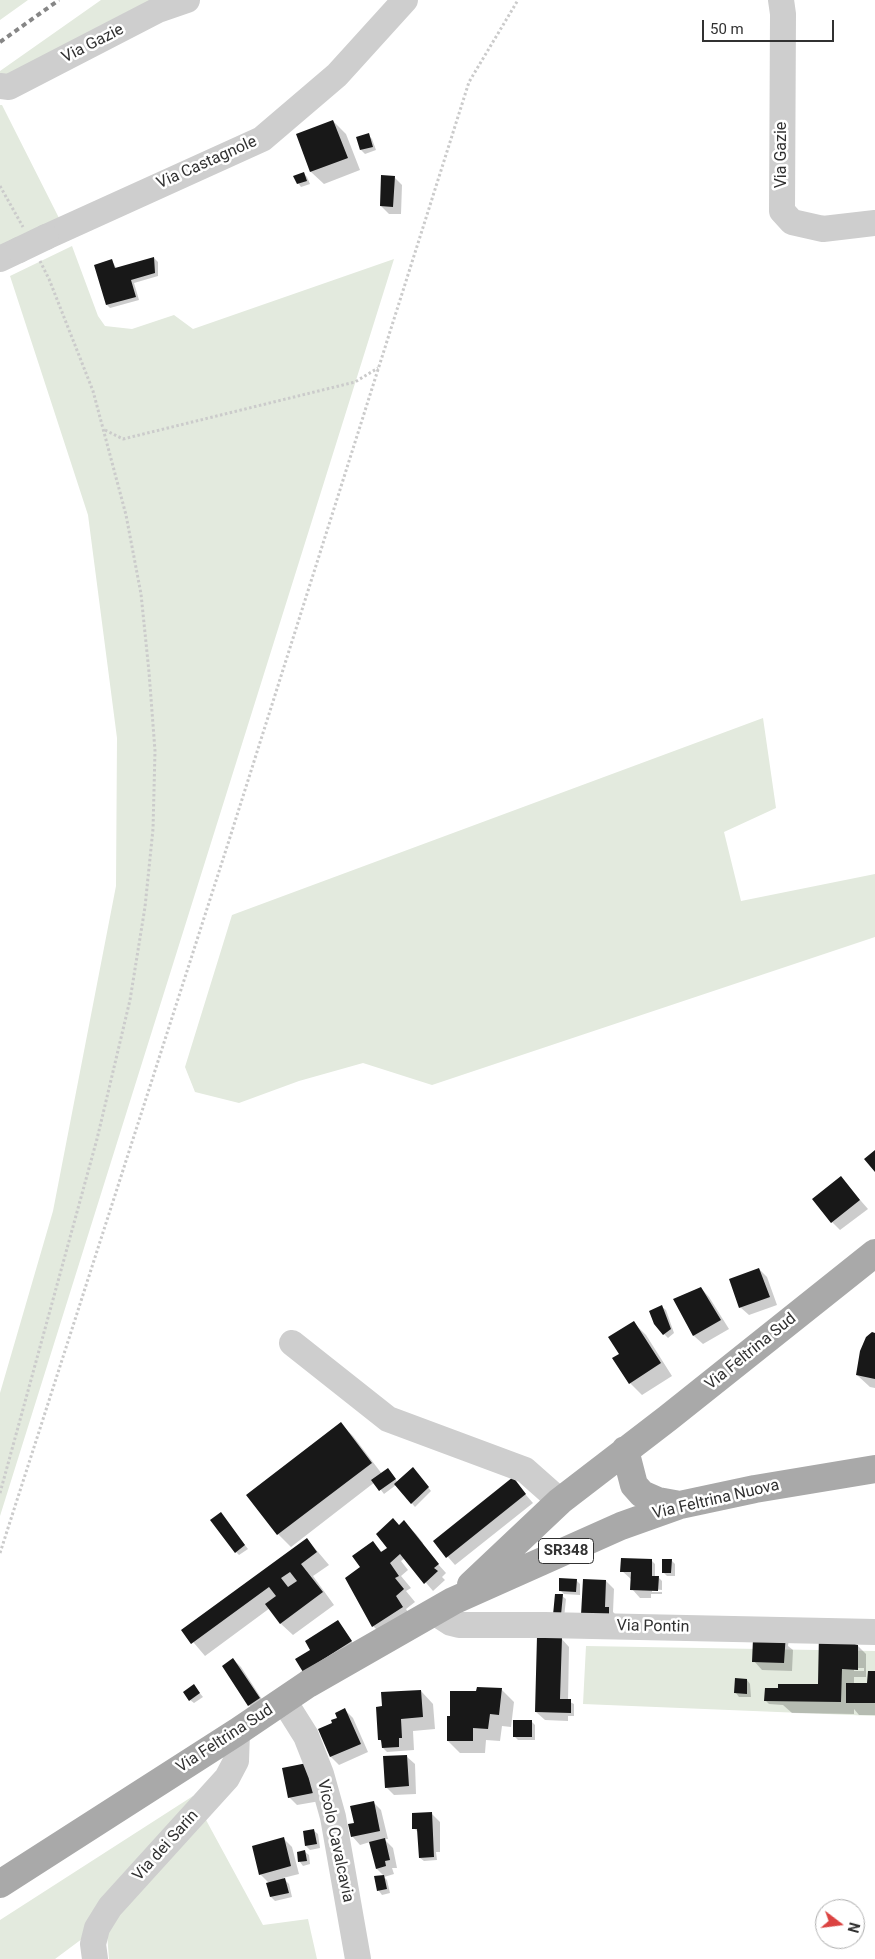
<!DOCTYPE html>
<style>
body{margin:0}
#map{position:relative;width:875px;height:1959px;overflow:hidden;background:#fff;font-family:Roboto,sans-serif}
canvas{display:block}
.north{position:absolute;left:815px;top:1899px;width:50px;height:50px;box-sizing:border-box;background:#fff;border:1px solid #adadad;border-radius:50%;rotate:105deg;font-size:14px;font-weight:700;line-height:20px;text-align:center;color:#313131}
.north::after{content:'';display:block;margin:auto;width:18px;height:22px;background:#db4341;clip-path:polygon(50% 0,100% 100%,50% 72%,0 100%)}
.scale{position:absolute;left:702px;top:20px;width:132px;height:22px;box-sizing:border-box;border:2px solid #313131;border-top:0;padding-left:6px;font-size:15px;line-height:18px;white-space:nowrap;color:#313131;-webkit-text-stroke:4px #fff;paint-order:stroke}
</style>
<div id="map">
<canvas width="875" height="1959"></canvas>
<div class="north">N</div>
<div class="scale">50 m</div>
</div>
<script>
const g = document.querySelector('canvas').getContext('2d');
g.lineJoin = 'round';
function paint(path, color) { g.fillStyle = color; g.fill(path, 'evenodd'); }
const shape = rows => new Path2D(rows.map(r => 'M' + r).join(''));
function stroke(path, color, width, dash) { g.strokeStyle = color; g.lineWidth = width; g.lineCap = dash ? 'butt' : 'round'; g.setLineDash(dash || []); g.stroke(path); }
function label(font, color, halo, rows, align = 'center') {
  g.font = font + ' Roboto,sans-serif'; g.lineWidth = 5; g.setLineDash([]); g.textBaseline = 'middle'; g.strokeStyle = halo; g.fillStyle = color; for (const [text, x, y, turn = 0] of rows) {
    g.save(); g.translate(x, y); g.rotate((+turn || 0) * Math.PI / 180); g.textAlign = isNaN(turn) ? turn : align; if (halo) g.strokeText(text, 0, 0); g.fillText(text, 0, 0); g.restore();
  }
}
const green = shape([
 [0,0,28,0,0,20],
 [101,0,171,0,0,78,0,71],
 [0,105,2,105,61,222,0,251],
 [72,246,98,316,105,326,132,329,174,315,193,329,394,259,0,1516,0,1393,53,1211,116,886,117,738,88,515,10,276],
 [763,718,776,808,724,832,741,901,875,874,875,937,432,1085,363,1063,299,1081,239,1103,195,1092,185,1067,232,915],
 [586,1646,875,1651,875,1716,583,1704],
 [193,1796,263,1925,308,1919,317,1959,109,1959,106,1921,55,1959,0,1959,0,1920]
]);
const shadow = shape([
 [333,121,346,134,360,170,324,184,311,172,297,135],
 [368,135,372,139,376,150,365,154,361,150],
 [303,173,307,177,310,184,301,187,298,183],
 [394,177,402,185,401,214,389,214,381,206],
 [154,258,158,262,158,276,134,283,139,300,110,308,107,305,112,261,117,269],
 [841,1178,868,1209,840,1230,832,1222],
 [759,1269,767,1277,777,1305,749,1315,740,1307],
 [701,1288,709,1297,729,1329,703,1344,694,1336,675,1300],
 [662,1307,666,1310,674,1333,668,1338,664,1334],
 [633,1322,646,1335,672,1376,642,1395,630,1383,621,1354],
 [875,1334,875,1388,870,1387,857,1375],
 [341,1424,353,1436,382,1474,392,1474,398,1483,417,1473,431,1491,415,1507,396,1485,384,1494,375,1482,291,1547,278,1534,248,1495],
 [512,1479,533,1503,455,1565,434,1541],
 [224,1518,248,1549,239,1555,236,1552],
 [404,1522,416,1534,423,1543,421,1545,446,1573,442,1577,445,1580,433,1591,405,1558,401,1561,408,1570,401,1576,411,1588,406,1591,415,1602,406,1609,410,1616,381,1634,373,1626,362,1567,372,1542,383,1553,389,1548,399,1526],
 [307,1539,329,1565,313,1576,334,1605,293,1635,280,1623,270,1608,205,1656,183,1630],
 [671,1560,675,1564,675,1576,667,1576,663,1572],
 [652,1561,655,1564,655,1577,658,1577,662,1581,662,1590,652,1589,652,1592,662,1592,662,1594,651,1594,651,1598,640,1598,632,1589,632,1580,622,1571],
 [576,1580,580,1584,580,1595,564,1594,560,1590],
 [606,1581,614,1589,613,1612,617,1616,591,1623],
 [562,1596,566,1599,564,1618,558,1618],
 [338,1621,354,1645,308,1675,312,1650],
 [561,1638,569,1647,568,1701,574,1704,574,1716,568,1716,568,1721,545,1720,536,1712],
 [789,1638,788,1646,793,1650,792,1671,762,1670,754,1661],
 [858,1646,866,1654,866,1677,854,1677,854,1684,869,1685,875,1672,875,1662,875,1715,859,1715,854,1709,854,1714,792,1713,783,1705,769,1704,765,1700,820,1686],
 [854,1668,864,1668,864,1671,854,1671],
 [233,1659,241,1667,267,1707,257,1713,249,1705],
 [747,1680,750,1684,751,1697,739,1697,736,1693],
 [194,1686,203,1697,194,1703,190,1700],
 [501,1689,514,1702,511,1727,502,1726,500,1741,486,1740,485,1753,460,1753,448,1741,478,1693],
 [421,1691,433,1704,435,1729,413,1731,414,1750,387,1752,383,1748,382,1742,379,1739],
 [345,1710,353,1718,368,1752,339,1765,331,1757,319,1730,333,1724],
 [531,1721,535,1725,535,1740,518,1740,514,1736],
 [406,1756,415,1764,416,1794,394,1795,386,1787],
 [312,1763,326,1800,297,1805,289,1797],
 [373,1802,381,1810,388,1839,384,1839,393,1848,397,1868,392,1868,394,1874,384,1877,387,1880,390,1893,382,1895,379,1891,376,1877,384,1876,377,1869,370,1842,360,1845,352,1836,356,1823],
 [431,1813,440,1822,440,1852,436,1852,437,1860,424,1861,420,1858,419,1833,414,1828],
 [314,1831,318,1834,320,1848,310,1850,306,1846],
 [284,1839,292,1847,299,1874,283,1878,289,1884,292,1897,275,1901,271,1897,268,1884,269,1883,260,1874],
 [305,1852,309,1855,310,1864,303,1866,300,1862,298,1853]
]);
const building = shape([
 [333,120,348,158,310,172,296,134],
 [369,133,373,147,360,150,356,137],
 [304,172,307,181,297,184,293,176],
 [381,175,395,176,393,207,380,206],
 [154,257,155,273,131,280,136,297,106,305,94,265,112,259,115,268],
 [875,1150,875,1172,864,1159],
 [841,1176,860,1200,831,1223,812,1199],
 [759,1268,770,1297,739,1308,729,1279],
 [701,1287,721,1320,693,1336,673,1299],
 [662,1305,671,1329,663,1335,654,1324,649,1311],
 [634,1321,661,1363,629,1384,612,1358,619,1354,608,1337],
 [872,1332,875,1333,875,1379,856,1375,860,1351,866,1337],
 [341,1422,372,1463,277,1535,246,1495],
 [413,1467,429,1487,411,1504,394,1484],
 [388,1468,396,1479,379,1491,371,1480],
 [513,1477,526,1494,446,1558,433,1541],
 [221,1512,245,1545,235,1553,210,1520],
 [393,1518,399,1525,404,1520,439,1564,434,1568,438,1571,424,1584,400,1554,390,1563,399,1576,395,1578,404,1589,396,1596,403,1607,372,1627,345,1578,360,1567,352,1556,373,1541,381,1552,387,1548,376,1534],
 [307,1538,317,1552,301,1564,323,1592,280,1624,265,1604,276,1596,269,1587,191,1644,181,1630],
 [290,1572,297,1581,288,1587,281,1578],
 [621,1558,652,1559,652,1576,659,1576,658,1591,630,1590,631,1572,620,1572],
 [662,1559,672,1559,671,1573,662,1573],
 [559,1578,577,1579,576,1592,559,1591],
 [583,1579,606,1580,605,1607,609,1607,609,1617,581,1615],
 [555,1594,563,1594,561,1615,553,1615],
 [338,1620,352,1641,303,1672,295,1659,310,1650,305,1641],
 [786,1633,784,1663,752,1662,753,1639],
 [819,1633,858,1645,858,1670,842,1669,841,1702,764,1701,765,1688,778,1688,778,1684,818,1684],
 [537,1636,562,1637,560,1699,571,1699,571,1713,535,1712],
 [233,1658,260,1698,248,1706,222,1666],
 [868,1671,875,1671,875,1703,846,1703,846,1683,867,1683],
 [735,1678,747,1679,747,1694,734,1693],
 [194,1684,200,1693,189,1701,183,1692],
 [477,1687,502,1688,499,1715,490,1714,488,1729,473,1728,473,1741,447,1741,447,1716,450,1716,450,1691,476,1691],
 [421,1690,423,1717,401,1719,402,1738,399,1738,399,1747,382,1748,381,1740,378,1740,376,1707,382,1706,381,1692],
 [345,1708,361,1744,330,1757,318,1729,332,1723,331,1720,337,1718,335,1713],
 [513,1720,532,1720,532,1737,513,1737],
 [407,1755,409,1786,385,1788,383,1756],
 [312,1762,318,1792,288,1798,282,1768],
 [374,1801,380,1831,351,1837,348,1824,354,1823,350,1806],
 [432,1812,434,1857,419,1858,417,1829,412,1829,412,1813],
 [314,1829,317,1844,305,1846,303,1831],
 [284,1837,291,1866,259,1875,252,1846],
 [385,1838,390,1860,385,1861,386,1866,376,1869,369,1842],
 [305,1850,307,1861,298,1862,297,1852],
 [384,1875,387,1889,377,1891,374,1876],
 [285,1878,289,1893,270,1897,266,1883]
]);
const path = shape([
 [0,186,23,227],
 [105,430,123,439,355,382,378,368],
 [0,1493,97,1139,130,1000,145,907,153,829,155,751,149,672,141,594,126,515,93,391,49,279,40,261],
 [0,1553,232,831,469,82,518,0]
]);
const minor = shape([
 [781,0,783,14,782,211,792,222,823,229,875,223],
 [0,86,9,87,158,10,187,0],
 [46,237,262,139,337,75,405,0],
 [0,259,19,250],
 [292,1343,388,1419,525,1470,560,1501],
 [434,1612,451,1623,459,1625,545,1625,875,1632],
 [284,1701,306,1736,321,1774,333,1817,358,1959],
 [95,1959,93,1944,97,1928,110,1907,227,1778,236,1761,237,1732]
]);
const major = shape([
 [625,1450,634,1485,642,1494,658,1501,680,1505],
 [471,1585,560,1501,668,1418,875,1253],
 [0,1884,237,1732,308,1684,453,1601,621,1526,680,1505,755,1489,875,1469]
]);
const rail = shape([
 [0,42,59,0]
]);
const minorBridge = shape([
 [19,250,46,237]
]);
const shields = [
 [566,1551,55]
];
const shieldNames = [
 ["SR348",566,1551]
];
const streetNames = [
 ["Via Gazie",93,44,-27],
 ["Via Gazie",782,155,-90],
 ["Via Castagnole",207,163,-24],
 ["Via Feltrina Sud",751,1352,-39],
 ["Via Feltrina Nuova",716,1500,-13],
 ["Via Pontin",653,1627,1],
 ["Via Feltrina Sud",225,1739,-33],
 ["Vicolo Cavalcavia",335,1841,78],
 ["Via dei Sarin",166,1846,-48]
];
paint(green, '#e3eade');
paint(shadow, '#0003');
paint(building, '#181818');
stroke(path, '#cbcbcb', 3, [2.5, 2.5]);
stroke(minor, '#cecece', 26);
stroke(major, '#a9a9a9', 28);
stroke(rail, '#868686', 4, [5, 4]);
stroke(minorBridge, '#cecece', 26);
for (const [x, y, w] of shields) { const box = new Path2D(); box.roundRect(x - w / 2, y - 12.5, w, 25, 4); g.fillStyle = '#fff'; g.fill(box); stroke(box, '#313131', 1); }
label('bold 15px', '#313131', null, shieldNames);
label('16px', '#313131', '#fff', streetNames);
</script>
